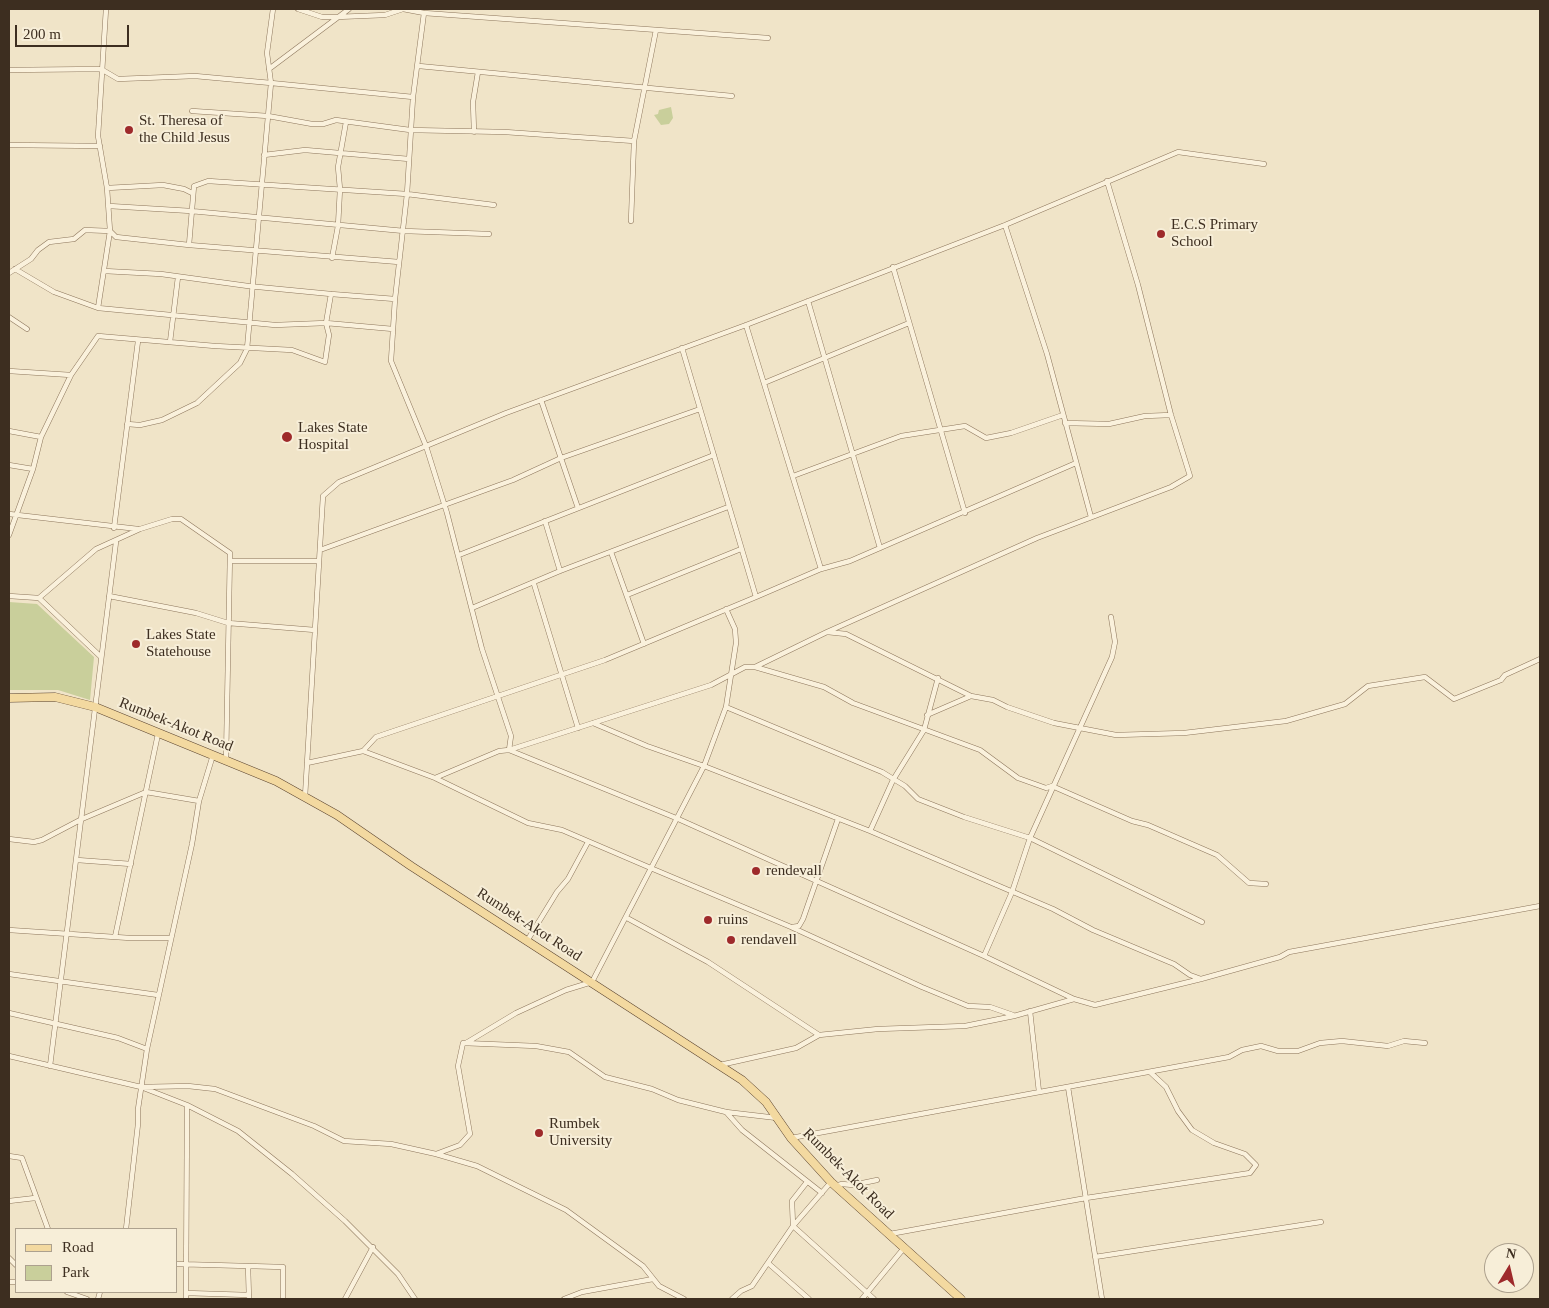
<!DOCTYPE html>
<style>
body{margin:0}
#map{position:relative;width:1549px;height:1308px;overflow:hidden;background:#f0e4c8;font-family:"Times New Roman",serif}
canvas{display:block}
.frame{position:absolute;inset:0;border:10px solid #3d2e20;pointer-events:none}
.legend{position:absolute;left:15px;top:1228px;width:162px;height:65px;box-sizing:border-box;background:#f7eed8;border:1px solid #ada18e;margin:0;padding:6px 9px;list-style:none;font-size:15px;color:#3d2e20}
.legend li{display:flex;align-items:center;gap:10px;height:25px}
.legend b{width:25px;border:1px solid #ada18e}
.north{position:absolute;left:1484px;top:1243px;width:50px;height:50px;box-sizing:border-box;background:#f7eed8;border:1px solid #ada18e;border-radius:50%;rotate:9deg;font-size:14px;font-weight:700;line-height:20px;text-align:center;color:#3d2e20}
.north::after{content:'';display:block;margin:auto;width:18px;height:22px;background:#9e2a2b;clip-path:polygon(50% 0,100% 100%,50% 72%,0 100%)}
.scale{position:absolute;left:15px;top:25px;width:114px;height:22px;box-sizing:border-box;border:2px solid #3d2e20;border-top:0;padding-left:6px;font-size:15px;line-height:18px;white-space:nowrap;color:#3d2e20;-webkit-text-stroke:4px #f7eed8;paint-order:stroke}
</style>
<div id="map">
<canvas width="1549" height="1308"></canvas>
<div class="frame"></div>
<ul class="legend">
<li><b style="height:6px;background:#f3d9a0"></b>Road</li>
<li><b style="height:14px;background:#c9cf9b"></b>Park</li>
</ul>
<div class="north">N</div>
<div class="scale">200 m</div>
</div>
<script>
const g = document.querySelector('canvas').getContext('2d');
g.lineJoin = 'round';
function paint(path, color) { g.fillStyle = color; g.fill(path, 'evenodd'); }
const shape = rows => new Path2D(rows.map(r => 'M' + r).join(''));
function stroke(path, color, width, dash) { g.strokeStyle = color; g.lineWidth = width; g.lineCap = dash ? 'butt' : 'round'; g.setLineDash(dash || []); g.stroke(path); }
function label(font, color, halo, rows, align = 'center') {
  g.font = font + ' "Times New Roman",serif'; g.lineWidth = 4; g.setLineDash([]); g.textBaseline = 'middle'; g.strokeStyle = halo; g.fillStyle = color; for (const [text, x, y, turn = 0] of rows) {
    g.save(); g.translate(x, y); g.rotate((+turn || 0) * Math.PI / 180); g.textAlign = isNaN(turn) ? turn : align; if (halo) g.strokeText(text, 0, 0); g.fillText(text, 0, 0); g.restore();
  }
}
const green = shape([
 [671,107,673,118,669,124,661,125,654,115,658,114,659,110],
 [9,602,37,604,94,657,90,700,58,690,9,690]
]);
const street = shape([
 [273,9,267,53,271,83,413,97,407,194,395,299,391,361,426,446,447,513,482,649,511,736,509,750,676,818,984,956,1074,999],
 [298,9,322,17,337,17,385,15,403,9],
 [403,9,424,13,768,38],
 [419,66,732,96],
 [269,69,349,9],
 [9,70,101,69,118,79,195,76,271,83,247,349,240,363,197,403,162,420,140,425,127,424],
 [413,97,424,13],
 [192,111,268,116,312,124,323,124,336,120,410,130,505,132,634,141],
 [474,132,473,102,478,72],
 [9,145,100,146],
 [264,155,305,150,409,159],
 [107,188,163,185,184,189,192,193],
 [109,206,191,211,404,231,489,234],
 [631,221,634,141,656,30],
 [1005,225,1047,354,1091,517],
 [189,245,399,262],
 [332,258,338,226,340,189,338,167,346,122],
 [893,267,965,513],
 [15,269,54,292,98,308,275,325,326,323,331,294,395,299],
 [104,271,161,274,248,286,331,294],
 [9,273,31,259,38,250,49,242,74,239,85,230,110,231,116,237,189,245,194,186,208,181,407,194,494,205],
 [808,301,880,548],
 [98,308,110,231,107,188,98,136,106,9],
 [9,317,27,329],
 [746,325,821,569],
 [170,342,178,277],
 [682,348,756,597,821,569,850,561,1076,463],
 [9,371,71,375],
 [764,383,909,323],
 [541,400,578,508],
 [1065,423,1109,424,1145,416,1171,415],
 [9,431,41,437],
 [9,465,33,469],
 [793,476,901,436,965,426,986,438,1011,433,1063,415],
 [9,514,138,529],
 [545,521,560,571],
 [114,528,138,341],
 [9,535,33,469,41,437,71,375,98,336,215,346,292,350,325,362,329,335,326,323,393,329],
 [320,550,513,480,561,458,700,409],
 [611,552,644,644],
 [459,555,714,455],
 [230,561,319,561],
 [534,584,578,728],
 [627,595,741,549],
 [9,596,39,598,96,549,140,529,172,519,181,519,230,553,226,761],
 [109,596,196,613,228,623,315,630],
 [39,598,101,657],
 [472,608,560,571,728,507],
 [827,632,846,634,971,696,993,700,1007,707,1054,723,1116,735,1184,733,1286,721,1345,704,1368,686,1425,677,1454,699,1501,680,1505,675,1540,659],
 [755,667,824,687,853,703,980,750,1018,778,1046,788,1052,786,1132,821,1148,825,1217,855,1249,883,1266,884],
 [726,707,882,772,905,786,918,799,964,817,1030,838,1202,922],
 [927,715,971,696],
 [593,723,647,746,704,766,870,831,1053,909,1093,930,1174,964,1190,975,1201,979],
 [363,751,376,737,605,660,756,597],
 [307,763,363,751,435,778,528,823,562,830,653,869,791,927,922,987,968,1006,990,1007,1013,1015],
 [435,778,499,751,509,750,711,685,745,667,755,667,827,632,1037,538,1171,487,1190,476,1171,415,1138,285,1107,181],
 [305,797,323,496,339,482,506,413,746,325,1005,225,1178,152,1264,164],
 [870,831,893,780,924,730,938,678],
 [9,839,34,842,42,840,82,819,146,792,199,801],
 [77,860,131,864],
 [627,918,708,962,819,1035],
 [792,927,799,926,803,919,838,819],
 [9,930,130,938,171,938],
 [115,937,158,734],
 [527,941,557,892,568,879,588,842],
 [984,956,1012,892,1030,838,1112,657,1115,642,1111,617],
 [9,974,158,995],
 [1030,1011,1039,1092],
 [9,1013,118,1038,147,1049],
 [466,1043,516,1013,566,990,592,982,704,766,726,707,736,643,735,629,726,609],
 [9,1056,141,1087,187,1105,238,1131,292,1174,345,1221,398,1274,415,1299],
 [720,1065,796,1048,819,1035,878,1029,965,1026,1014,1016,1074,999,1095,1005,1201,979,1280,957,1289,952,1540,906],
 [50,1066,116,542],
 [141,1087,188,1086,215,1089,314,1126,344,1141,391,1144,436,1154,477,1166,566,1210,643,1266,659,1286,684,1299],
 [1068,1087,1102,1299],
 [726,1112,742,1130,822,1193],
 [791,1138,1229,1057,1242,1050,1261,1046,1278,1051,1298,1051,1320,1043,1342,1041,1388,1046,1404,1041,1425,1043],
 [436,1154,460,1145,470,1134,458,1066,463,1043,536,1046,569,1052,605,1077,652,1089,678,1100,726,1112,777,1118],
 [9,1156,22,1158,48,1229],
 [807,1182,792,1201,793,1226,874,1299],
 [835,1186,842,1184,853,1185,877,1180],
 [9,1201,35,1198],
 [126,1229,138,1124,138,1109,147,1049,192,844,199,801,213,755],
 [890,1234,1086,1198,1250,1173,1256,1165,1245,1154,1214,1143,1192,1130,1178,1111,1166,1087,1150,1072],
 [1095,1257,1321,1222],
 [9,1258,16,1265],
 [768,1263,809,1299],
 [176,1264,283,1267,283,1299],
 [248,1266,249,1299],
 [9,1282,16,1282],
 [67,1292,87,1299],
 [186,1293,249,1295],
 [98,1299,100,1292],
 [186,1299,187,1105],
 [345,1299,373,1247],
 [564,1299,582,1292,653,1279],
 [732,1299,741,1291,752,1286,793,1226,831,1182],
 [862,1299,904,1248]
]);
const primary = shape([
 [9,698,55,697,95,707,276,781,337,815,411,866,742,1080,766,1102,791,1138,831,1182,961,1299]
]);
const markers = [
 [129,130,5,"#9e2a2b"],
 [1161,234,5,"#9e2a2b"],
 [287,437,6,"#9e2a2b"],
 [136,644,5,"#9e2a2b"],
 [756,871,5,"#9e2a2b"],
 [708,920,5,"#9e2a2b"],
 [731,940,5,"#9e2a2b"],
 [539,1133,5,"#9e2a2b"]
];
const poiNames = [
 ["St. Theresa of",139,121],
 ["the Child Jesus",139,138],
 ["E.C.S Primary",1171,225],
 ["School",1171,242],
 ["Lakes State",298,428],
 ["Hospital",298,445],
 ["Lakes State",146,635],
 ["Statehouse",146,652],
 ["rendevall",766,871],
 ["ruins",718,920],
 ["rendavell",741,940],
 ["Rumbek",549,1124],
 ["University",549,1141]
];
const streetNames = [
 ["Rumbek-Akot Road",176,725,22],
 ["Rumbek-Akot Road",529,925,33],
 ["Rumbek-Akot Road",848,1174,45]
];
paint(green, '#c9cf9b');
stroke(street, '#8d765c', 5.5);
stroke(primary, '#5b4430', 9);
stroke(street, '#faf1dc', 4.5);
stroke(primary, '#f3d9a0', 8);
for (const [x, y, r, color] of markers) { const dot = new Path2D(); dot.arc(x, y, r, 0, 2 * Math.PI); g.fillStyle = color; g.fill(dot); stroke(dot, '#f7eed8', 2); }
label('15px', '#3d2e20', '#f7eed8', poiNames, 'left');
label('15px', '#3d2e20', '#f7eed8', streetNames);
</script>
